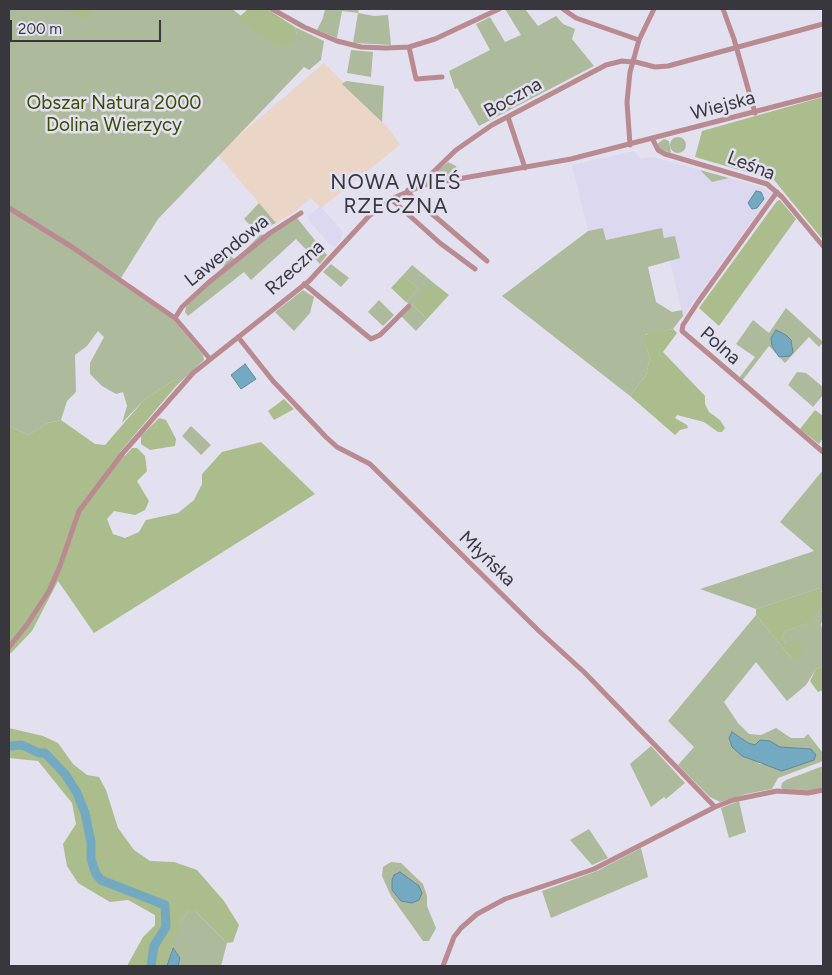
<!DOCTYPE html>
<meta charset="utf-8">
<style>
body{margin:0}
#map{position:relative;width:832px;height:975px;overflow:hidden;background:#e3e1f0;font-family:Figtree,sans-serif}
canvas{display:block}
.frame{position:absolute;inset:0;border:10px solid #38373d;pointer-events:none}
.scale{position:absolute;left:10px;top:20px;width:151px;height:22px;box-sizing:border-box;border:2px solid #38373d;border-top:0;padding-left:6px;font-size:15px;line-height:18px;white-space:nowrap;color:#38373d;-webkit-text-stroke:4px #e3e1f0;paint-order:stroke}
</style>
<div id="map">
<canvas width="832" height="975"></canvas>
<div class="frame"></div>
<div class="scale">200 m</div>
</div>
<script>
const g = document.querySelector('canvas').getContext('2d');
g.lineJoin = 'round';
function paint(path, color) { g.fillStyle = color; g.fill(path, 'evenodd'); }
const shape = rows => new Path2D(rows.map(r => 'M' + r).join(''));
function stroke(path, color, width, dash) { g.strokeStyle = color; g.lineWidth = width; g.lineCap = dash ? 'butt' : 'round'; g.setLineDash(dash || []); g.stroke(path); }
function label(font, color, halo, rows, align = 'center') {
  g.font = font + ' Figtree,sans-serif'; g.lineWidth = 5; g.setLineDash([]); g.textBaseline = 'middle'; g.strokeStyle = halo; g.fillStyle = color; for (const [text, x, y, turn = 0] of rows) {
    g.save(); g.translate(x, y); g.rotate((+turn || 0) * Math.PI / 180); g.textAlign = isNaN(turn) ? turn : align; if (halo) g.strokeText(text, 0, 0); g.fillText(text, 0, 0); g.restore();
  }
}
const built = shape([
 [634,151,641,159,653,157,762,187,772,193,683,316,662,228,606,240,603,228,588,231,572,165],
 [320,206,343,232,341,240,336,246,329,244,308,219,308,216]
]);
const industrial = shape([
 [324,63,389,129,400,145,321,208,311,198,293,213,276,223,217,154]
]);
const green = shape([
 [9,9,232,9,280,45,297,34,295,27,324,41,321,60,309,70,304,67,158,219,119,281,172,318,203,355,204,360,177,385,177,381,174,380,144,400,122,423,127,406,123,392,116,394,102,386,90,374,90,363,104,337,98,331,87,346,75,355,76,392,67,401,61,420,48,423,28,435,9,426],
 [325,9,359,9,358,13,374,16,388,15,391,45,353,43,358,13,342,11,337,38,317,30,323,18],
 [505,9,525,9,538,26,556,16,563,24,575,29,572,39,594,66,479,126,457,88,455,89,449,71,490,50,476,24,490,17,505,42,521,35],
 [351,50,373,52,371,77,347,73],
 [346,81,384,86,382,122,342,84],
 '670 145a8 8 0 1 1 16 0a8 8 0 1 1-16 0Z',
 [664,139,669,141,671,153,660,149,657,144],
 [448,162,456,166,458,175,431,180,430,177],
 [700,170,729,178,712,182],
 [259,203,276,223,257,232,244,219],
 [297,218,327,255,320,264,296,239,251,280,244,272,188,316,185,312,186,307,223,267,228,258,226,251,235,260,260,235,272,233],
 [603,228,606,240,662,228,664,238,675,236,680,258,648,267,656,302,672,312,682,310,683,316,673,329,646,334,645,342,650,358,646,375,630,396,502,296,588,231],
 [331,264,349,278,341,287,323,272],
 [412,265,435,284,412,304,427,319,416,331,401,316,412,305,406,302,418,289,403,275],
 [303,290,314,297,310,313,294,331,275,312],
 [379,300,394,315,383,326,368,312],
 [786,308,823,342,819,347,809,337,785,363,769,346,742,381,739,378,755,357,736,344,753,320,769,333],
 [786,335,793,347,783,357,779,357,772,346],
 [797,372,806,373,823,387,823,395,813,407,788,385],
 [191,426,211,445,201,455,182,436],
 [823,470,823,594,819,588,756,609,700,589,814,551,780,522],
 [823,607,823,620,821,624,823,633,823,666,816,669,806,685,787,701,756,662,724,702,738,723,749,734,761,735,776,728,791,738,804,738,808,734,823,753,823,761,778,778,772,789,746,794,720,802,710,797,678,765,694,747,668,721,756,615,792,659,791,644,786,644,782,638,785,631,808,623],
 [732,732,748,743,755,745,770,741,780,747,811,749,782,771,769,765,759,764],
 [651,746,685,783,666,799,664,797,651,807,630,764],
 [823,766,823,786,821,788,809,791,783,790,781,787,782,783,786,780],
 [739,801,746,832,729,838,721,808],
 [589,829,608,858,592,865,570,840],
 [641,848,648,877,551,918,542,891,597,871],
 [391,862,401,863,423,884,427,896,427,906,436,928,429,941,423,941,391,896,382,876,383,867],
 [189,911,195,911,227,943,221,966,178,966,180,958,173,948,173,938,180,921]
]);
const forest = shape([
 [66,9,91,9,90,16,83,21],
 [248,9,267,9,295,27,297,34,291,43,284,46,273,44,238,18],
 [823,97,823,240,774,180,695,157,702,131],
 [780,200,796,219,719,326,699,308,777,201],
 [403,275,418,289,406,302,391,288],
 [435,284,449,295,427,319,412,304,427,288],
 [673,329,677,333,663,352,705,396,705,404,709,412,720,420,725,428,722,432,718,432,704,422,677,415,675,418,687,425,688,428,680,430,675,435,630,396,646,375,650,358,643,337,649,333],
 [174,380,177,381,177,385,120,452,125,456,132,448,137,448,145,456,147,471,137,481,149,501,145,510,135,515,114,511,107,519,113,534,125,538,139,532,146,520,178,513,194,500,202,484,202,474,222,452,261,442,315,494,94,633,58,581,32,631,9,655,9,426,28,435,48,423,61,420,95,444,105,445,144,400],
 [284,399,294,409,274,420,268,411],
 [815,410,823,416,823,438,819,444,800,429],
 [159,418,166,420,176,439,175,446,150,450,141,444,141,436],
 [819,588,823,594,823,607,809,623,785,631,782,638,786,644,798,640,801,646,802,653,798,658,792,659,756,615,756,609],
 [823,666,823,690,818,692,810,681,816,669],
 [9,728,43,736,58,743,73,764,87,775,99,777,106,790,118,828,134,850,150,861,174,862,197,870,224,901,239,925,233,942,227,943,195,911,189,911,180,921,167,966,127,966,143,937,155,925,155,915,128,900,110,902,78,883,67,866,63,844,76,824,72,803,38,761,9,758]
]);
const water = shape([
 [756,191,761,192,764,199,757,208,752,209,748,203,756,191],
 [776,330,786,335,791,340,793,352,790,356,779,357,772,346,771,338,776,330],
 [245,364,256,379,241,389,231,375,245,364],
 [732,732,748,743,755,745,760,740,770,741,780,747,811,749,816,755,814,760,782,771,742,756,732,747,729,738,732,732],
 [400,872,419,886,422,893,419,900,412,903,401,901,392,890,392,880,394,875,400,872],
 [173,948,180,958,178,966,167,966,173,948]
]);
const river = shape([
 [9,746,22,745,39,753,45,753,65,774,77,793,85,813,91,842,91,859,96,874,101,880,165,905,166,927,154,946,151,966]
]);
const minor = shape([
 [272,9,304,27,337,41,361,47,386,48,409,47,435,39,499,9],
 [563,9,576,18,639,40],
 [723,9,734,39,755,113],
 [409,47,416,79,442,77],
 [632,61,655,67,668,66,823,24],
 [508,117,525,168],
 [653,140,658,150,665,154,767,184,782,197,823,246],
 [630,145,627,102,630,72,639,40,654,9],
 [424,185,426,179,456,150,492,125,606,65,622,61,632,62],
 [408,190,410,195,487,261],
 [777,192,698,302,683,325,682,331,823,452],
 [391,199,440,243,475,269],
 [9,208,72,247,175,318,210,359],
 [304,284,371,339,380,335,409,306],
 [175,318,182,307,208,283,270,233,301,213],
 [238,337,273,381,326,437,337,447,370,464,539,631,584,672,715,807],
 [9,647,26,626,49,591,60,566,79,511,122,454,193,373,309,281,369,216,391,199,424,185,571,159,823,94],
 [443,966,454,937,461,928,477,914,505,899,594,869,715,807,733,800,777,791,808,793,823,790]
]);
const streetNames = [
 ["Boczna",513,98,-29],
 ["Wiejska",723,106,-15],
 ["Leśna",751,166,21],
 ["Lawendowa",227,251,-39],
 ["Rzeczna",295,268,-42],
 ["Polna",720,346,41],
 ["Młyńska",487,559,44]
];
const parkNames = [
 ["Obszar Natura 2000",114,103],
 ["Dolina Wierzycy",114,125]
];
const quarterNames = [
 ["NOWA WIEŚ",396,183],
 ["RZECZNA",396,207]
];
paint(built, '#dcd8ef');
paint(industrial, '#ead5c7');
paint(green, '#aeba9c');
paint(forest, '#abbc8d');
paint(water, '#73aac2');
stroke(water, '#61889a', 1);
stroke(river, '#73aac2', 9);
stroke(minor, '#b98b90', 5);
label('19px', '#38373d', '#e3e1f0', streetNames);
label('19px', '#394c00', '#e3e1f0', parkNames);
g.letterSpacing = '1px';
label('21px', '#38373d', '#e3e1f0', quarterNames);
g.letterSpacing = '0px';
</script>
